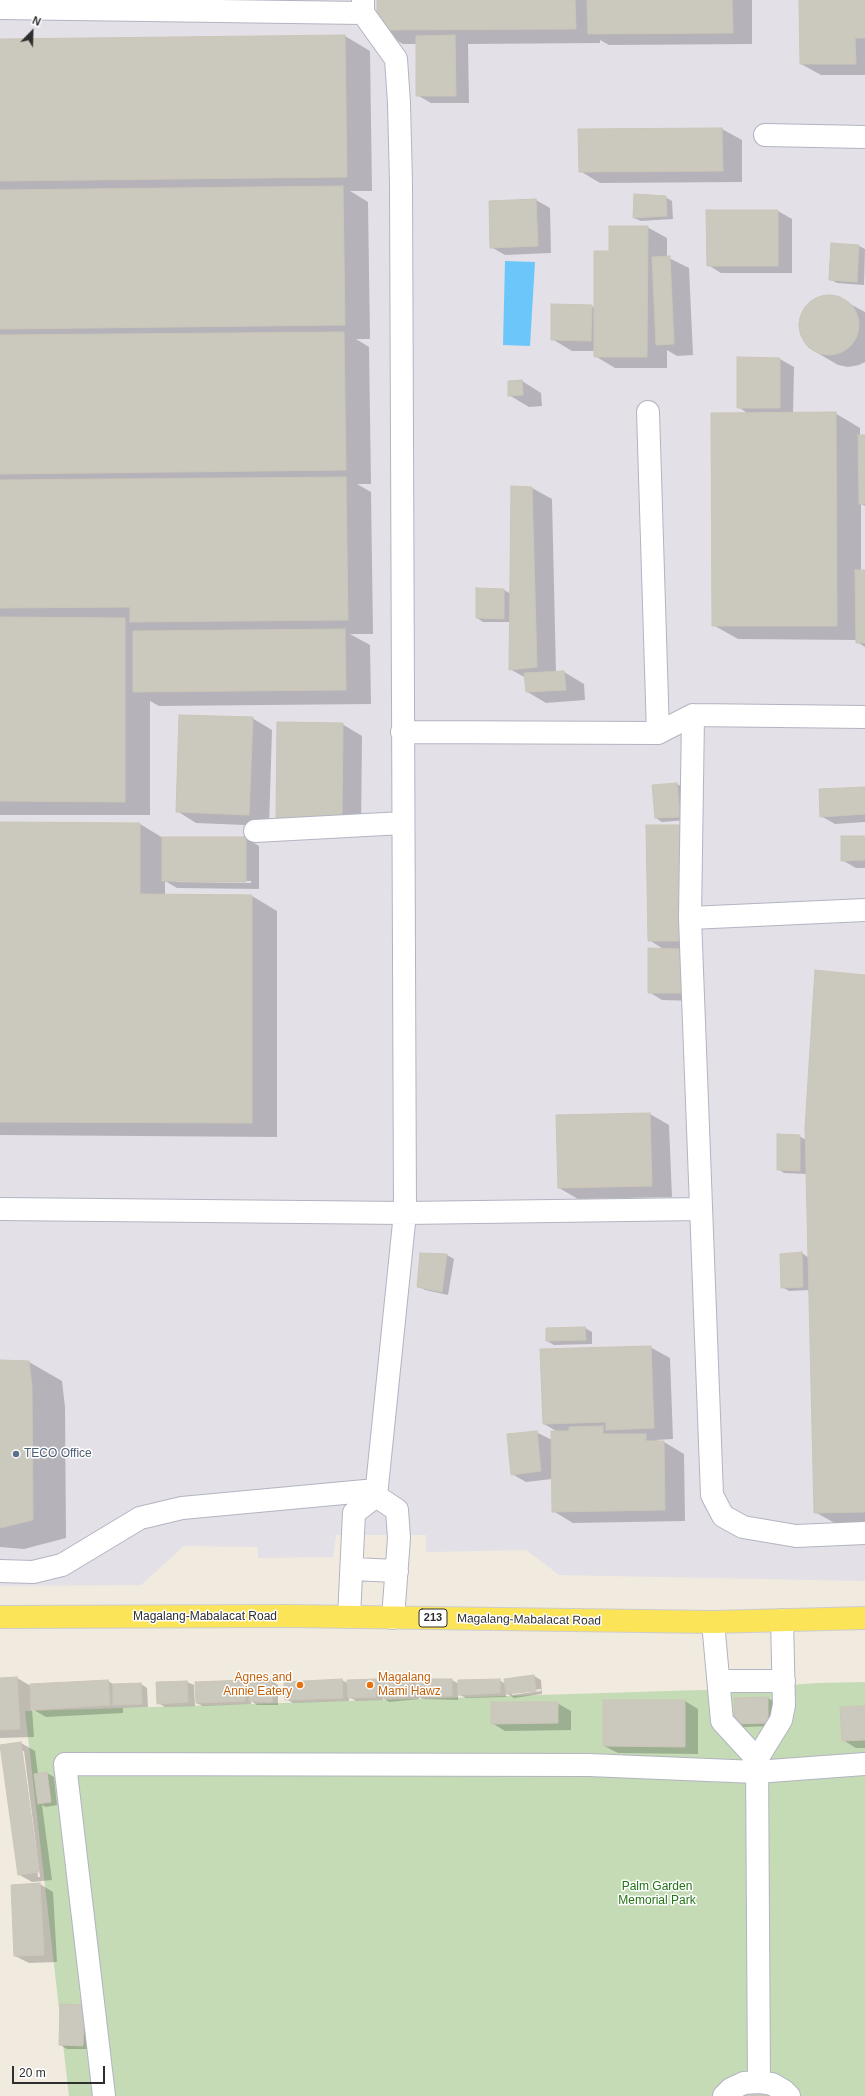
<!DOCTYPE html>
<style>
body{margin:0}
#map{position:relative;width:865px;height:2096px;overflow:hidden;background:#f0eadf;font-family:Arial,sans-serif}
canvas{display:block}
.north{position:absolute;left:12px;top:12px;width:40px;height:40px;-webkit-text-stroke:3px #fff;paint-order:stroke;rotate:23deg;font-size:11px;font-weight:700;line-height:16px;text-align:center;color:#2e2e2e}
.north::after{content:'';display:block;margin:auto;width:14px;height:18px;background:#2e2e2e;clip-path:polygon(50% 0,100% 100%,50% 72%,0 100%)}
.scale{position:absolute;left:12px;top:2066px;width:93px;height:18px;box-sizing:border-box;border:2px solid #2e2e2e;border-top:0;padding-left:5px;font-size:12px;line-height:14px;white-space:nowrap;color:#2e2e2e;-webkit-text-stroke:3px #fff;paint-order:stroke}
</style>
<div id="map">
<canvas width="865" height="2096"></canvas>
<div class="north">N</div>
<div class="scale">20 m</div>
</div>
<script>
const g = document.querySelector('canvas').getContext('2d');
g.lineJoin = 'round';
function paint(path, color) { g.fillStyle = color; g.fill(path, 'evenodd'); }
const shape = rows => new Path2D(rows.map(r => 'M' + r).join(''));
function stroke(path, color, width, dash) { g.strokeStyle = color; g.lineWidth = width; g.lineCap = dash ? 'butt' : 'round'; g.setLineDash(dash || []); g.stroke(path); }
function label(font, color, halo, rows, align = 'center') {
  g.font = font + ' Arial,sans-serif'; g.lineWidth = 3; g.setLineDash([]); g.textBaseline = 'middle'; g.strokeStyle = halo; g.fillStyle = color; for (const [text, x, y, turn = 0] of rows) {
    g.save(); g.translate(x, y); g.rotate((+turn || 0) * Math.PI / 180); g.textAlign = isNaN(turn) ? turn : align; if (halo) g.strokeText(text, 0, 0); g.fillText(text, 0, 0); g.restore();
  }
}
const industrial = shape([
 [0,0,865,0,865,1581,559,1575,526,1550,426,1552,426,1535,336,1535,333,1557,258,1558,258,1547,184,1546,141,1585,0,1586]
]);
const cemetery = shape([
 [865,1682,865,2096,69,2096,25,1711,733,1689,818,1683]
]);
const water = shape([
 [505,261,535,262,530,346,503,345]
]);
const shadow = shape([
 [378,0,752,0,752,44,609,45,600,40,600,43,468,44,469,103,431,103,417,95,417,44,403,44,378,30],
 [800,0,865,0,865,75,821,75,801,64],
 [345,36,370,51,372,191,350,191,368,202,370,339,356,339,369,347,371,484,357,484,371,492,373,634,350,634,370,645,371,704,159,706,150,701,150,815,0,815,0,40],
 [722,129,742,140,742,182,600,183,580,171,579,130],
 [665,197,672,201,673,219,641,221,634,218],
 [536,200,550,208,551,253,505,255,491,247,490,201],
 [707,211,778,211,792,219,792,273,721,273,708,265],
 [647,227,667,238,667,257,689,268,693,355,677,356,667,350,667,368,615,368,595,356,595,351,572,351,552,339,591,306,595,308,610,252],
 [832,244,859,246,865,249,864,285,837,283,830,279],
 [825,296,837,297,865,312,865,362,859,365,848,367,838,365,809,348,803,340,800,330,800,318,805,307,814,299],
 [780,359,794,367,793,414,835,413,860,428,860,436,865,436,865,506,861,504,861,571,865,571,865,647,857,642,857,640,738,639,713,625,749,414,738,407],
 [522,381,541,393,542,406,529,407,509,395],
 [512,487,532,488,552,499,556,673,564,672,584,684,585,700,546,703,526,691,526,678,510,669,510,622,483,622,477,618,477,589,504,590,511,594],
 [252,718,272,730,269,826,196,823,177,811],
 [342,724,362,736,361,832,297,831],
 [677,784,684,788,686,820,662,822,656,818,653,786],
 [865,788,865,822,835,824,821,816],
 [0,823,140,824,163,838,246,838,259,846,259,889,177,888,165,881,165,896,252,896,277,911,277,1137,0,1135],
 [176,880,251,881,251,883,176,882],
 [647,826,698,948,679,948,696,958,695,1001,662,1000,649,992,665,950,649,940],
 [865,837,865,868,856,868,842,860],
 [865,976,865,1526,840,1526,815,1512,810,1290,789,1291,782,1287,802,1253,809,1258,807,1174,784,1173,778,1169,799,1136,806,1140],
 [650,1114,669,1125,672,1197,578,1199,559,1188],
 [421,1254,447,1255,454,1259,448,1295,425,1290,418,1286],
 [585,1328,592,1332,592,1344,554,1345,547,1341],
 [650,1347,670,1358,673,1439,655,1440,664,1442,684,1454,685,1521,573,1523,553,1511,552,1479,526,1482,512,1474,536,1432,552,1440,558,1432,544,1424],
 [0,1361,29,1362,62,1381,65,1407,66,1538,24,1549,0,1547],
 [534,1676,541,1680,542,1694,514,1698,506,1693,506,1697,466,1698,458,1694,458,1700,423,1699,419,1697,419,1699,389,1702,383,1698,383,1700,356,1701,349,1697,349,1701,293,1703,286,1699,342,1680,349,1684,376,1680,382,1683,412,1678,417,1681,452,1680,459,1684,499,1680,506,1684],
 [541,1689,541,1691,512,1695,512,1693],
 [17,1678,31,1686,108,1681,115,1685,141,1684,147,1688,148,1707,123,1708,123,1713,46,1717,32,1709,34,1737,0,1738,0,1679],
 [244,1681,250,1685,272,1681,278,1685,278,1705,257,1705,251,1701,251,1704,203,1706,196,1703],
 [187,1682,194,1685,195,1706,165,1707,158,1703],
 [768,1698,774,1702,775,1726,743,1727,736,1723],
 [685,1701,698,1709,698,1754,618,1753,604,1746],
 [557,1703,571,1711,571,1730,505,1731,492,1723],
 [865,1707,865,1748,856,1748,843,1740],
 [21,1743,35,1751,38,1774,47,1773,54,1777,57,1805,46,1807,42,1805,52,1880,32,1882,18,1874,1,1746],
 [22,1751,24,1751,40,1877,38,1877],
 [40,1884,53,1892,57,1962,29,1963,15,1956],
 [84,2006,90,2049,67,2049,60,2045]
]);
const building = shape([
 [377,0,575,0,576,29,377,30,377,0],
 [587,0,732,0,733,33,588,34,587,0],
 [799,0,865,0,865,38,855,38,856,64,800,64,799,0],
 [345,35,347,177,0,181,0,39,345,35],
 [455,35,456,96,416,96,416,36,455,35],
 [722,128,723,171,579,172,578,129,722,128],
 [343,186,345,325,0,329,0,190,343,186],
 [634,194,666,196,667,216,633,218,634,194],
 [536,199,538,246,490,248,489,201,536,199],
 [706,210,778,210,778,266,707,266,706,210],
 [609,226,648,226,647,357,594,357,594,251,609,251,609,226],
 [831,243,859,245,857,282,829,280,831,243],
 [670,256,674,344,656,345,652,257,670,256],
 '799 325a30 30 0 1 1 60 0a30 30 0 1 1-60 0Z',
 [551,304,592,305,591,341,551,340,551,304],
 [344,332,346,470,0,474,0,335,344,332],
 [737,357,780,358,780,408,737,408,737,357],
 [522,380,523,395,508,396,508,381,522,380],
 [836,412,837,626,712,626,711,413,836,412],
 [858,435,865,435,865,504,859,504,858,435],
 [346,477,348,620,130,622,130,607,0,608,0,480,346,477],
 [511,486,532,487,537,667,509,670,511,486],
 [855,570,865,570,865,643,856,643,855,570],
 [476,588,504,589,504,619,476,618,476,588],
 [0,617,125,618,125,802,0,801,0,617],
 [345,629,346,690,133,692,133,631,345,629],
 [564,671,566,690,526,692,524,673,564,671],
 [179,715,253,717,249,815,176,812,179,715],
 [277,722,343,723,342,821,276,820,277,722],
 [677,783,680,817,655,818,652,785,677,783],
 [865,787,865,814,820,817,819,789,865,787],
 [0,822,140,823,140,894,252,895,252,1123,0,1122,0,822],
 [646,825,683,825,685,941,648,941,646,825],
 [841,836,865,836,865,860,841,861,841,836],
 [162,837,246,837,246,882,162,881,162,837],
 [648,948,683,949,682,993,648,993,648,948],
 [815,970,865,975,865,1512,814,1513,805,1128,815,970],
 [650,1113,652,1186,558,1188,556,1115,650,1113],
 [777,1134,800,1135,800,1171,777,1170,777,1134],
 [802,1252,803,1287,781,1288,780,1254,802,1252],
 [420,1253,447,1254,442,1292,417,1287,420,1253],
 [585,1327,586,1340,546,1341,546,1328,585,1327],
 [651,1346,654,1428,606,1430,606,1422,543,1424,540,1349,651,1346],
 [0,1360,29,1361,32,1387,33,1520,0,1528,0,1360],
 [603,1426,603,1434,646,1434,646,1441,664,1441,665,1510,552,1512,551,1431,569,1431,569,1427,603,1426],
 [537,1431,541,1471,511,1475,507,1434,537,1431],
 [534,1675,536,1691,506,1694,504,1679,534,1675],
 [17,1677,20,1729,0,1730,0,1678,17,1677],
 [412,1677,413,1696,382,1698,380,1679,412,1677],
 [342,1679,343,1698,285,1700,284,1682,342,1679],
 [376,1679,376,1697,348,1698,347,1680,376,1679],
 [416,1679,452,1679,452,1696,416,1696,416,1679],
 [500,1679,500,1693,458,1695,458,1680,500,1679],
 [108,1680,110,1705,31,1710,30,1684,108,1680],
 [244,1680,245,1701,196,1703,195,1682,244,1680],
 [249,1680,272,1680,272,1702,249,1701,249,1680],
 [187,1681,188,1702,157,1704,156,1682,187,1681],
 [141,1683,142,1704,113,1705,113,1684,141,1683],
 [768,1697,768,1723,735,1724,734,1698,768,1697],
 [603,1700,685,1700,685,1747,603,1746,603,1700],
 [491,1702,558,1702,558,1723,491,1724,491,1702],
 [865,1706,865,1740,842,1741,840,1707,865,1706],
 [21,1742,39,1872,18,1875,0,1745,21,1742],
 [47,1772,51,1802,38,1804,34,1774,47,1772],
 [40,1883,44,1955,14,1956,11,1885,40,1883],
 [60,2004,85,2005,83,2046,59,2045,60,2004],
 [754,2088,776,2096,737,2096,754,2088]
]);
const minor = shape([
 [0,8,363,13],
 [765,135,865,137],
 [648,412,658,733],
 [693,715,690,918,712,1495,723,1516,743,1527,796,1536,865,1533],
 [402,732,658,733,693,715,865,717],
 [255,831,403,823],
 [690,918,865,910],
 [0,1209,405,1213,701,1209],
 [376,1496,397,1510,399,1538,393,1618],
 [352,1569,397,1571],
 [0,1571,33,1572,62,1565,140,1518,182,1508,376,1490],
 [349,1617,354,1513,376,1496,405,1213,401,183,399,103,396,59,363,13,363,0],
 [713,1622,722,1721,757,1759],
 [719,1681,784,1681],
 [759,2082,757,1759,781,1720,784,1705,782,1620],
 [104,2096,65,1764,589,1765,756,1772,865,1764],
 [724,2096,731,2089,744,2083,759,2082,772,2084,784,2091,789,2096]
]);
const major = shape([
 [0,1617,288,1616,713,1622,865,1618]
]);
const markers = [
 [16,1454,4,"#5c6f8a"],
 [300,1685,4,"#e8710a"],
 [370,1685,4,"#e8710a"]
];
const shields = [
 [433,1618,28]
];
const shieldNames = [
 ["213",433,1618]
];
const serviceNames = [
 ["TECO Office",24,1454]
];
const streetNames = [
 ["Magalang-Mabalacat Road",205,1617],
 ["Magalang-Mabalacat Road",529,1620,1]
];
const foodNames = [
 ["Agnes and",292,1678],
 ["Annie Eatery",292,1692],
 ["Magalang",378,1678,"left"],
 ["Mami Hawz",378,1692,"left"]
];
const parkNames = [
 ["Palm Garden",657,1887],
 ["Memorial Park",657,1901]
];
paint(industrial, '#e3e0e8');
paint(cemetery, '#c4dbb5');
paint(water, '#6bc7f9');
paint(shadow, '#0003');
paint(building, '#cbc8bd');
stroke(building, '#ccc6b8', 1);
stroke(minor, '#b3b4c2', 24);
stroke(major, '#cdcdcd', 24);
stroke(minor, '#fff', 22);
stroke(major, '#fce458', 22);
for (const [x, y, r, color] of markers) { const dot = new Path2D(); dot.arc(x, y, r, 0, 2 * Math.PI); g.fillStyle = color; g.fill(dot); stroke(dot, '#fff', 1.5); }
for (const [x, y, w] of shields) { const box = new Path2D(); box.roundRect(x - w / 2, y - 9, w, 18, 3); g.fillStyle = '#fff'; g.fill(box); stroke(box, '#2e2e2e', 1); }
label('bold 11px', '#2e2e2e', null, shieldNames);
label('12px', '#4e5e75', '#fff', serviceNames, 'left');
label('12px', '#2e2e2e', '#fff', streetNames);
label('12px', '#c56008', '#fff', foodNames, 'right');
label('12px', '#217315', '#fff', parkNames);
</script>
